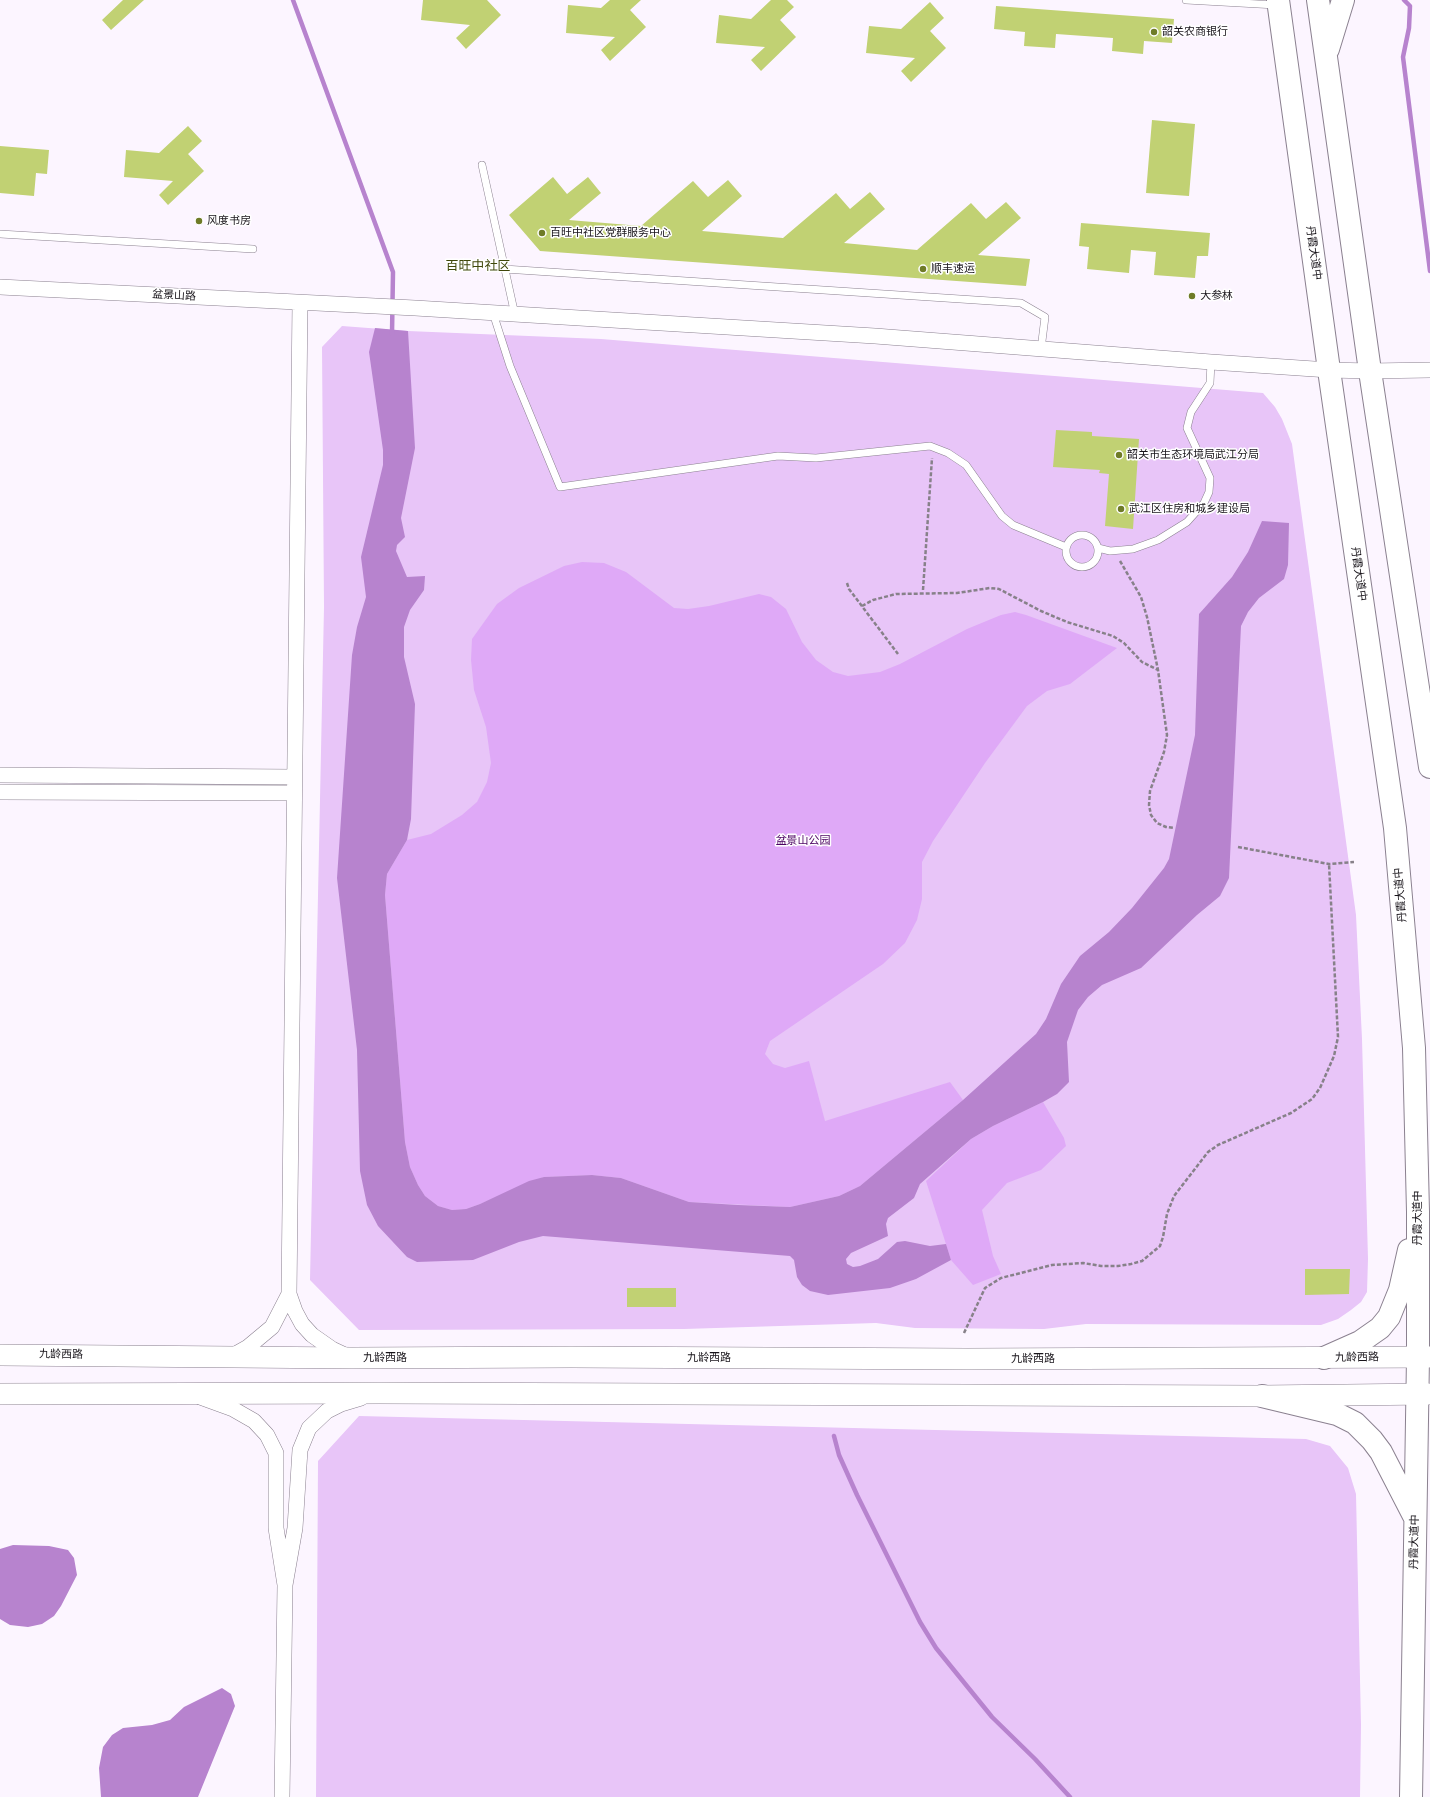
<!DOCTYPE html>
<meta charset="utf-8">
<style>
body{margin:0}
canvas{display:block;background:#fcf5ff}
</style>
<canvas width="1430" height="1797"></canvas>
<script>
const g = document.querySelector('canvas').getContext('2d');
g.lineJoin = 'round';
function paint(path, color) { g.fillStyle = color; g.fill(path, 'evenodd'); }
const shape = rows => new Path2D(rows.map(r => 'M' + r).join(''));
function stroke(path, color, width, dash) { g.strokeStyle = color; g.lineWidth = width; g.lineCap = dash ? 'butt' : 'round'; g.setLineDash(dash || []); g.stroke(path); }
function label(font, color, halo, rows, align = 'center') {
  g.font = font + ' "Nunito Sans","Noto Sans SC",sans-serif'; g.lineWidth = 3; g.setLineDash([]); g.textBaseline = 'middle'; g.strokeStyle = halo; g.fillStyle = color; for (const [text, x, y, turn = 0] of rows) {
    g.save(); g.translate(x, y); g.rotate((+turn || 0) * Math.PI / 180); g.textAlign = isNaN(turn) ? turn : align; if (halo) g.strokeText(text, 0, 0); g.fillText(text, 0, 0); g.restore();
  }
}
const green = shape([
 [342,326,408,331,601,339,1263,393,1275,407,1282,419,1292,444,1356,915,1362,1039,1368,1259,1367,1292,1361,1302,1351,1310,1338,1319,1321,1325,1086,1324,1044,1329,915,1328,876,1323,684,1329,359,1330,310,1280,324,607,322,347],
 [359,1416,1306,1439,1330,1446,1348,1468,1356,1494,1361,1725,1360,1797,316,1797,318,1461]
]);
const forest = shape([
 [582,562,604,563,626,572,674,608,688,609,709,606,759,594,771,597,786,609,802,642,816,660,833,672,848,676,880,672,900,664,967,629,1001,615,1015,612,1026,615,1117,648,1070,684,1047,691,1027,706,985,763,933,841,922,862,922,899,917,920,905,943,883,964,770,1041,765,1054,773,1064,785,1068,809,1061,825,1121,950,1082,963,1100,860,1186,839,1196,790,1207,689,1202,621,1178,592,1175,544,1177,480,1204,466,1209,452,1210,438,1206,425,1196,418,1185,410,1167,405,1142,385,895,387,874,407,840,431,834,462,815,477,802,487,782,491,763,486,727,474,690,471,660,472,639,497,604,519,588,564,566],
 [1043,1102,1064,1138,1066,1146,1041,1170,1007,1183,982,1210,993,1256,1001,1274,973,1285,951,1260,926,1181,971,1139,993,1126]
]);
const water = shape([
 [375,328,408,331,415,448,401,518,405,537,397,545,396,551,407,577,425,576,424,590,410,610,404,627,404,657,415,704,411,819,407,840,387,874,385,895,405,1142,410,1167,418,1185,425,1196,438,1206,452,1210,466,1209,480,1204,529,1181,544,1177,592,1175,621,1178,689,1202,738,1205,790,1207,839,1196,860,1186,963,1100,1036,1034,1046,1019,1061,984,1080,956,1109,932,1132,908,1164,868,1169,859,1195,735,1199,614,1232,577,1248,552,1262,521,1289,523,1288,565,1284,579,1259,598,1248,612,1241,626,1229,878,1220,896,1197,915,1141,968,1102,985,1088,997,1078,1010,1067,1042,1069,1082,1057,1094,1043,1102,993,1126,971,1139,920,1184,914,1198,888,1218,886,1224,888,1236,851,1253,846,1259,847,1264,853,1267,860,1266,878,1259,897,1242,905,1241,930,1246,946,1244,951,1260,916,1279,890,1288,828,1295,810,1291,802,1285,797,1277,794,1260,790,1256,543,1236,519,1242,473,1260,417,1262,407,1257,378,1226,367,1205,360,1171,357,1050,337,878,352,655,357,627,366,597,361,557,383,465,383,450,369,352],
 [13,1545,49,1546,68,1550,74,1558,77,1575,61,1606,54,1616,42,1624,28,1627,10,1625,0,1619,0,1549],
 [222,1688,231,1694,235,1706,198,1797,101,1797,99,1768,103,1747,112,1735,123,1728,152,1725,170,1720,184,1707]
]);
const stream = shape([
 [293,0,393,272,392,334],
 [1404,0,1410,6,1409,28,1403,57,1430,271],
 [834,1436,839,1455,857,1495,920,1622,936,1648,992,1717,1035,1759,1070,1797]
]);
const building = shape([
 [123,0,144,0,111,30,102,20],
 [423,0,487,0,501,15,466,49,456,38,470,25,421,20],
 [610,0,641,0,630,10,646,27,610,61,601,50,615,37,566,33,568,5,601,8],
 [771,0,787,0,794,7,780,20,796,37,761,71,751,60,765,47,716,43,719,15,751,19],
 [930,2,944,18,930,31,946,48,911,82,901,71,915,58,866,53,869,26,901,29],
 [996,6,1174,19,1172,43,1144,41,1143,54,1112,51,1113,38,1056,34,1055,48,1024,46,1025,32,994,29],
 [1152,120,1195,124,1189,196,1146,193],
 [188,126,202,141,188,154,204,171,168,205,159,195,173,181,124,177,126,150,159,153],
 [0,146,49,150,47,174,36,173,34,196,0,193],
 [553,177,567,194,588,177,601,193,569,220,641,226,693,181,708,197,728,180,742,196,702,231,783,238,836,193,850,209,870,192,885,209,844,243,917,250,971,203,986,219,1006,202,1021,218,978,255,1030,259,1026,286,540,251,509,215],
 [1081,223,1210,233,1208,256,1197,256,1195,278,1154,275,1156,252,1131,250,1129,273,1087,269,1089,247,1079,246],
 [1056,430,1092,432,1092,436,1139,439,1133,529,1105,526,1109,474,1099,473,1100,470,1053,467],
 [1305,1269,1350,1269,1349,1294,1305,1295],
 [627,1288,676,1288,676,1307,627,1307]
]);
const path = shape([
 [1120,561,1141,597,1147,617,1158,670,1167,735,1164,752,1150,791,1149,805,1151,815,1157,823,1166,827,1174,828],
 [847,583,849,589,898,654],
 [923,590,932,458],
 [862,606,873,600,896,594,957,593,990,588,999,589,1041,611,1067,622,1113,636,1124,643,1142,662,1158,670],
 [1238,847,1329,864,1354,862],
 [964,1333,985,1288,1001,1278,1052,1265,1083,1263,1101,1266,1118,1266,1131,1264,1142,1261,1160,1246,1163,1237,1167,1214,1174,1196,1208,1152,1218,1145,1291,1113,1312,1099,1320,1088,1334,1056,1338,1037,1329,864]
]);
const lane = shape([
 [1186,0,1276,5],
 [482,165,515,315],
 [0,234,253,249],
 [504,269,1021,303,1045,317,1041,349],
 [493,313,510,366,560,487,778,456,816,458,930,446,948,453,966,465,1002,516,1013,525,1066,547],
 '1066 551a16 16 0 1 1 32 0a16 16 0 1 1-32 0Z',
 [1098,548,1110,551,1133,549,1158,540,1187,522,1204,503,1209,492,1210,478,1187,428,1191,412,1210,383,1211,362]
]);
const street = shape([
 [0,287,415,308,875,336,1211,362,1329,370,1370,371,1430,370],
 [0,775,294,777],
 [0,792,294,793],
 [289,1294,300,303],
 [232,1356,248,1347,272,1327,289,1294,295,1311,302,1324,312,1335,332,1349,347,1356],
 [200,1397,233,1409,254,1421,267,1435,276,1453,276,1528,285,1585,295,1528,300,1450,309,1428,327,1411,341,1404,361,1398],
 [282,1797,285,1585]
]);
const secondary = shape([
 [0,1355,352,1358,571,1357,968,1359,1430,1357],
 [0,1394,380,1393,1262,1396,1430,1394]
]);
const primary = shape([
 [1278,0,1329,370,1395,828,1414,1048,1418,1212,1418,1357,1411,1797],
 [1318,0,1370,371,1430,767],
 [1328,49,1343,0],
 [1324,1358,1360,1342,1380,1328,1389,1317,1400,1290,1409,1250],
 [1262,1396,1337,1414,1355,1423,1372,1440,1381,1452,1414,1516]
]);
const markers = [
 [1154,32,4,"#6f7b27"],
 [199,221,4,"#6f7b27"],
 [542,233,4,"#6f7b27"],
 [923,269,4,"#6f7b27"],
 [1192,296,4,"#6f7b27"],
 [1119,455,4,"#6f7b27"],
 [1121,509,4,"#6f7b27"]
];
const poiNames = [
 ["韶关农商银行",1162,32],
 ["风度书房",207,221],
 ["百旺中社区党群服务中心",550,233],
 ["顺丰速运",931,269],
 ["大参林",1200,296],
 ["韶关市生态环境局武江分局",1127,455],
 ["武江区住房和城乡建设局",1129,509]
];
const streetNames = [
 ["丹霞大道中",1313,253,82],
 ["盆景山路",174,296,3],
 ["丹霞大道中",1358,574,82],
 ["丹霞大道中",1401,895,-95],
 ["丹霞大道中",1418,1218,-90],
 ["九龄西路",61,1355,1],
 ["九龄西路",385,1358],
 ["九龄西路",709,1358],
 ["九龄西路",1357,1358,-1],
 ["九龄西路",1033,1359],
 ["丹霞大道中",1415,1542,-89]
];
const parkNames = [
 ["盆景山公园",803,841]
];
const quarterNames = [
 ["百旺中社区",478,267]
];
paint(green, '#e8c5f8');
paint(forest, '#dfa9f7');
paint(water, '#b783ce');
stroke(stream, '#b783ce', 4.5);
paint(building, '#c1d173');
stroke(lane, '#8b8190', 8);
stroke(street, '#8b8190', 16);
stroke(secondary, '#8b8190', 22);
stroke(primary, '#8b8190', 24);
stroke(path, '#878189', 2.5, [4, 2]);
stroke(lane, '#fff', 7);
stroke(street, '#fff', 15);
stroke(secondary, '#fff', 21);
stroke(primary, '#fff', 22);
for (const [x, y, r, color] of markers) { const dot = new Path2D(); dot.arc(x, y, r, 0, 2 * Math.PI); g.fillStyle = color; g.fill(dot); stroke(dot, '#fff', 1.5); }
label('11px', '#18141a', '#fff', poiNames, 'left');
label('11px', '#18141a', '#fff', streetNames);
label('11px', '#4c0363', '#fff', parkNames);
label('13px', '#3f470a', '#fff', quarterNames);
</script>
